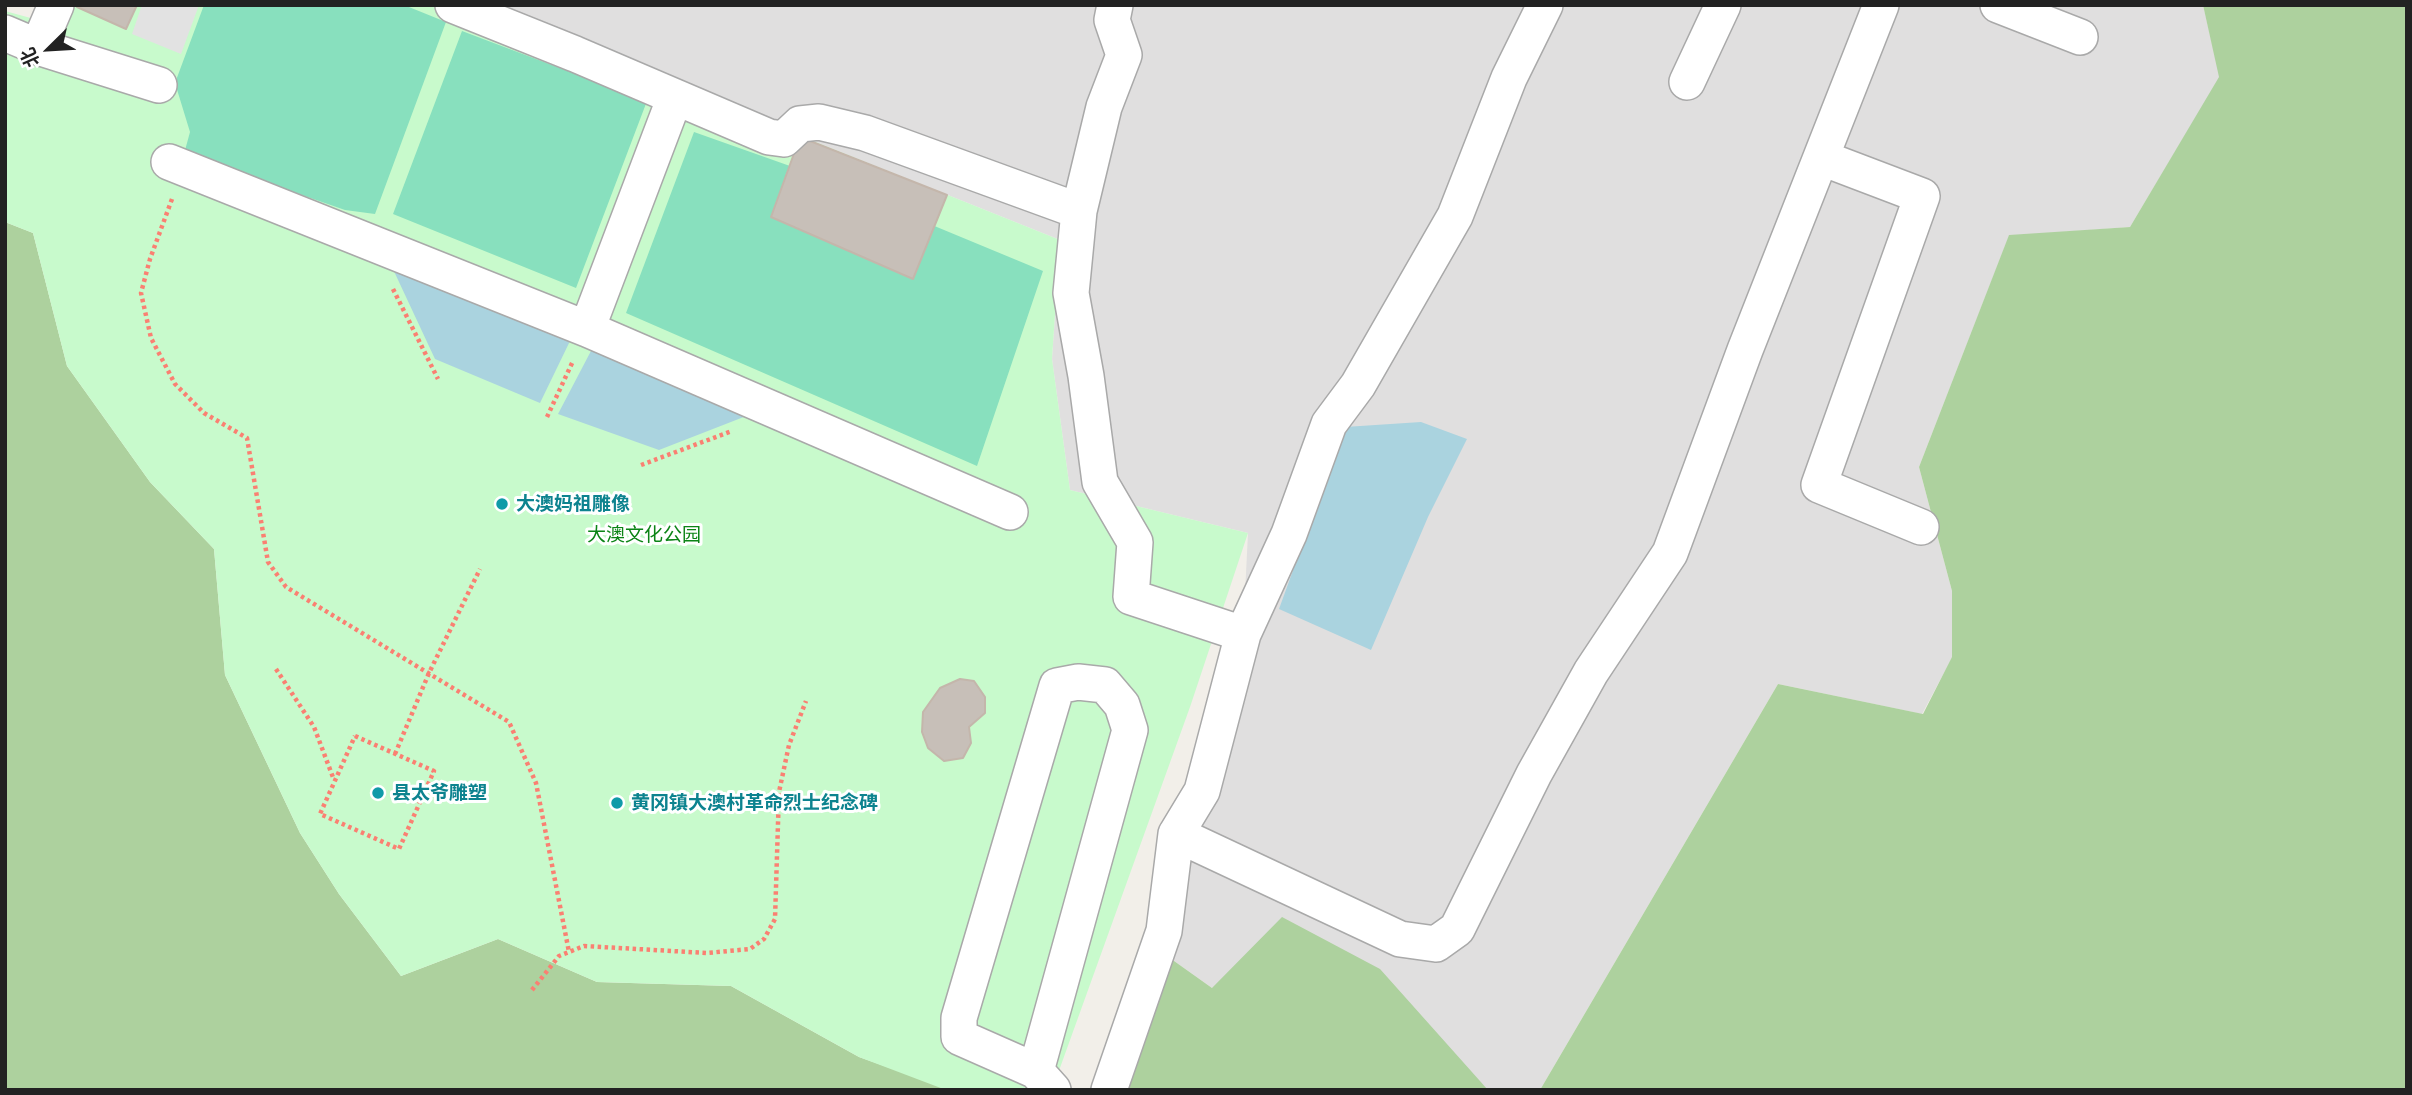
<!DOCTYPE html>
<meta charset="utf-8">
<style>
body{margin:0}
#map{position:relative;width:2412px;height:1095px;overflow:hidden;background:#f2efe9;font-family:"Asap Condensed","Noto Sans SC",sans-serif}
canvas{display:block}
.frame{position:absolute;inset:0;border:7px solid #222;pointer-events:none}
.north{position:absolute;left:14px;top:14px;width:70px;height:70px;-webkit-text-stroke:5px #fff;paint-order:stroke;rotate:246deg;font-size:19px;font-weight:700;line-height:28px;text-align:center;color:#222}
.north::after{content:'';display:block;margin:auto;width:24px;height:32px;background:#222;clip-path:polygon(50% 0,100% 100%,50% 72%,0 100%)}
</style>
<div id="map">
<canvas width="2412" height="1095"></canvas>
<div class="frame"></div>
<div class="north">北</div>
</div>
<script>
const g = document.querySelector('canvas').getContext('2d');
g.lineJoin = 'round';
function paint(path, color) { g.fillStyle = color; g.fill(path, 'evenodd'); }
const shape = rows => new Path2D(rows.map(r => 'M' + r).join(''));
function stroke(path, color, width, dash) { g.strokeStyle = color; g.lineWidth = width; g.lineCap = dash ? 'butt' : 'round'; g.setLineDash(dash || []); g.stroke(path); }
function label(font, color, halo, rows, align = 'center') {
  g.font = font + ' "Asap Condensed","Noto Sans SC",sans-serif'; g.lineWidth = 6; g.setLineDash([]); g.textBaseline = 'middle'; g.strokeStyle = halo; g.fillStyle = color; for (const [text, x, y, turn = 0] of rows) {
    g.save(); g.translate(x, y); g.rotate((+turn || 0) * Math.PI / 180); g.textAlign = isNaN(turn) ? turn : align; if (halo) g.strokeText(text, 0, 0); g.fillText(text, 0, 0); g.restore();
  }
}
const residential = shape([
 [474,5,2203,5,2220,77,2130,227,2009,236,1919,467,1952,591,1952,658,1922,714,1778,684,1540,1090,1488,1090,1424,1024,1212,988,1160,951,1243,634,1248,533,1070,490,1052,359,1060,240]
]);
const forest = shape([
 [2203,5,2407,5,2407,1090,1540,1090,1778,684,1923,714,1952,657,1952,591,1919,467,2009,235,2130,227,2219,77],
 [5,222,33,233,67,366,150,482,214,549,225,675,300,833,339,894,401,976,498,939,597,982,731,986,859,1057,952,1090,5,1090],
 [1282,917,1380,969,1488,1090,1117,1090,1160,951,1212,988]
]);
const park = shape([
 [46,5,474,5,1060,240,1052,359,1070,490,1248,533,1190,707,1052,1090,946,1090,859,1057,731,986,597,982,498,939,401,976,339,894,300,833,225,675,214,549,150,482,67,366,33,233,5,222,5,11,38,20]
]);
const pitch = shape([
 [204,5,404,5,446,22,375,214,345,210,184,154,190,132,175,83],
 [462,31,647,101,576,288,393,214],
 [694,132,790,166,772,217,912,279,932,225,1043,271,977,466,626,313]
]);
const parking = shape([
 [142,5,199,5,181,54,132,34]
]);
const water = shape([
 [392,267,570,341,540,403,435,359],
 [592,349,754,413,659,450,558,414],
 [1421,422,1467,439,1428,517,1371,650,1279,609,1345,427]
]);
const building = shape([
 [78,5,137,5,126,29,77,7,78,5],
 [800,137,947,195,913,279,771,217,800,137],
 [960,679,974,681,985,697,985,713,969,727,971,743,963,758,944,761,928,748,922,732,923,712,940,688,960,679]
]);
const path = shape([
 [172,199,150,259,141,293,151,338,175,384,204,413,247,438,268,562,286,587,509,722,536,783,569,952],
 [393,289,438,379],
 [547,417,573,361],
 [641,465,732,431],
 [276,669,314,727,334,780],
 [355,736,434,771,399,849,320,814,355,736],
 [395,754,429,673,480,569],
 [532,990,559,956,584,946,707,953,750,949,764,939,775,919,779,792,789,745,806,701]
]);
const minor = shape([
 [453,5,575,54,769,137,784,139,800,124,819,122,865,133,1079,211],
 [1115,5,1112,20,1124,55,1104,107,1079,211,1071,293,1086,376,1100,482,1135,542,1131,597,1243,634,1289,534,1329,424,1358,385,1455,216,1509,78,1545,5],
 [1998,5,2080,37],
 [5,33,38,47,56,5],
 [38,47,159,85],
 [1687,82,1723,5],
 [1822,158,1922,196,1819,485,1921,527],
 [169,162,587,329,1010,512],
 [587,329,675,97],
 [1176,834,1400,939,1436,944,1457,929,1534,774,1591,672,1670,553,1745,350,1881,5],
 [1036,1071,1130,730,1122,705,1105,685,1078,682,1057,686,959,1018,959,1037,1036,1071,1053,1090],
 [1109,1090,1164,931,1176,834,1202,791,1243,634]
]);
const markers = [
 [502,504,7,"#0f9aa8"],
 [378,793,7,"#0f9aa8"],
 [617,803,7,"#0f9aa8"]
];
const cultureNames = [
 ["大澳妈祖雕像",516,504],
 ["县太爷雕塑",392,793],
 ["黄冈镇大澳村革命烈士纪念碑",631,803]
];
const parkNames = [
 ["大澳文化公园",644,535]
];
paint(residential, '#e0dfdf');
paint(forest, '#add19e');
paint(park, '#c8facc');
paint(pitch, '#88e0be');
paint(parking, '#e2e2e2');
paint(water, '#aad3df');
paint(building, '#c7bfb8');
stroke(building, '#c4b6ab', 2);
stroke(minor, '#a9a9a9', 38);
stroke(path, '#fa8072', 4.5, [3.5, 3.5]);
stroke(minor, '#fff', 35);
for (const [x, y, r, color] of markers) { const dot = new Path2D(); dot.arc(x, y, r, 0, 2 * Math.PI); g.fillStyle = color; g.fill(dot); stroke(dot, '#fff', 2.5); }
label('bold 19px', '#0d838f', '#fff', cultureNames, 'left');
label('19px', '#0c8416', '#fff', parkNames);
</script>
